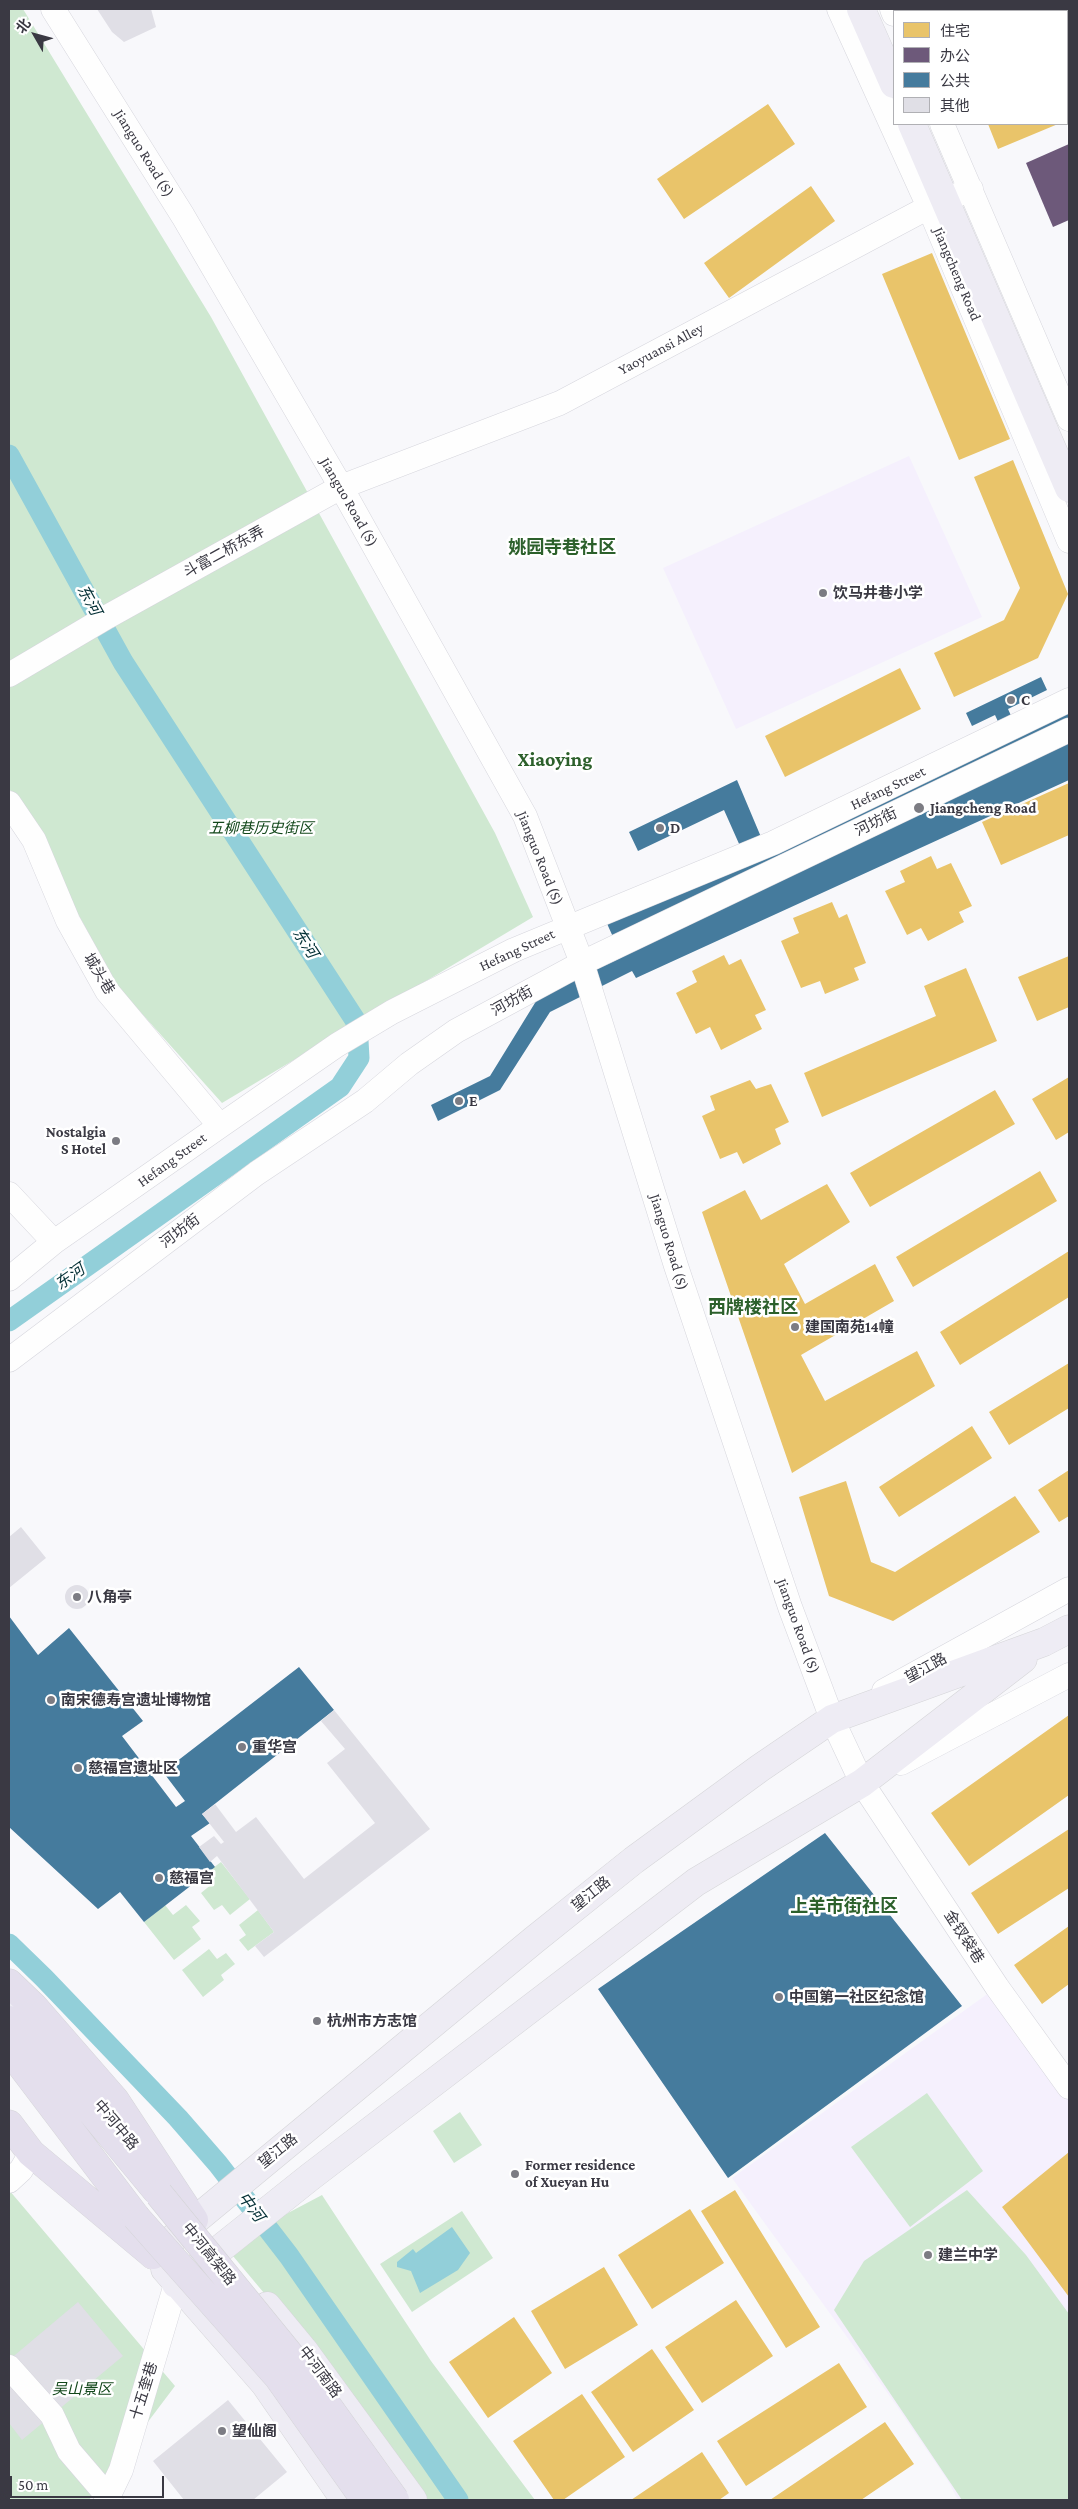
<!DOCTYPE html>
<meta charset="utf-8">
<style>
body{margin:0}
#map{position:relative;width:1078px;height:2509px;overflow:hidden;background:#f8f8fb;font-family:"Crimson Pro","Noto Sans SC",serif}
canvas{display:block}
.frame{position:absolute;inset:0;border:10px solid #3a3943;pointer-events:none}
.legend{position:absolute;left:893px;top:10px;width:175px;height:115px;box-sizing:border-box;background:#fff;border:1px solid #b0b0b4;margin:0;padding:6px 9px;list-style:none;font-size:15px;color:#3a3943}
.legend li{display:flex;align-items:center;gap:10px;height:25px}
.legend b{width:25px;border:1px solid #b0b0b4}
.north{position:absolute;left:10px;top:10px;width:50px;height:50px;-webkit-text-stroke:4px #fff;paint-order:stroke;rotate:308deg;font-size:14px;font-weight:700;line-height:20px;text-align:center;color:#3a3943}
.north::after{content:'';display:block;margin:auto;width:18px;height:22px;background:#3a3943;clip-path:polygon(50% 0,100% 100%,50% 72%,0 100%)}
.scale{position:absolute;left:10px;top:2476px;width:154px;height:22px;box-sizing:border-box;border:2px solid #3a3943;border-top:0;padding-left:6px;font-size:15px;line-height:18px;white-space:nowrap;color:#3a3943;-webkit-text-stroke:4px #fff;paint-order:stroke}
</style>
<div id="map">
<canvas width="1078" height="2509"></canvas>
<div class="frame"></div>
<ul class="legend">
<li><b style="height:14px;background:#e9c46a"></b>住宅</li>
<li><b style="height:14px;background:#6d597a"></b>办公</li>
<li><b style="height:14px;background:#457b9d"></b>公共</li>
<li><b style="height:14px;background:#e0dfe6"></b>其他</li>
</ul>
<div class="north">北</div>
<div class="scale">50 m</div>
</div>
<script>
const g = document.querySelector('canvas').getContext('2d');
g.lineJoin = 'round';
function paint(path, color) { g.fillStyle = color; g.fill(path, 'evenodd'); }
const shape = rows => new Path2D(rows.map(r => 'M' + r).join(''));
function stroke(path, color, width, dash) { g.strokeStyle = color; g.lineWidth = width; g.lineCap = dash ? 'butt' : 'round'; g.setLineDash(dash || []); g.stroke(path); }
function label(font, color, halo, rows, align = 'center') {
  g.font = font + ' "Crimson Pro","Noto Sans SC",serif'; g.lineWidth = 5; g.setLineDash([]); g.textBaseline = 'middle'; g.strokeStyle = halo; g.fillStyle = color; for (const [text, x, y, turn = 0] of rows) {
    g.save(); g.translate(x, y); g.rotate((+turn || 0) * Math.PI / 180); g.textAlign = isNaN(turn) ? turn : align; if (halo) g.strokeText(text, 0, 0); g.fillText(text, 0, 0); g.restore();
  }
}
const education = shape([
 [909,456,982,617,736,729,663,568],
 [997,1987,1069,2087,1069,2500,958,2500,948,2481,894,2402,732,2178]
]);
const green = shape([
 [9,9,23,9,211,317,495,833,533,917,222,1103,118,987,9,788],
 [221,1862,250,1899,230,1915,222,1905,214,1910,201,1893,212,1884,205,1874],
 [165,1905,173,1915,186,1905,200,1921,192,1927,201,1939,174,1960,144,1922],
 [258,1910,274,1932,248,1951,239,1940,246,1935,239,1925],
 [209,1949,217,1959,226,1953,235,1964,221,1975,224,1980,203,1997,182,1970],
 [927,2093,983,2171,910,2227,851,2147],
 [460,2112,482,2145,454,2163,433,2131],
 [9,2190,175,2386,89,2500,9,2500],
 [967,2190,1026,2255,1069,2314,1069,2500,962,2500,834,2310,864,2261],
 [322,2195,431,2361,535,2500,464,2500,271,2222],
 [462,2211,493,2258,412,2312,380,2264],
 [263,2233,448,2500,419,2500,315,2354,228,2250]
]);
const water = shape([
 [452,2227,470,2253,458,2270,420,2293,411,2271,397,2267,397,2262,413,2249,416,2253]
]);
const homes = shape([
 [935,9,1054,9,1048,11,936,11],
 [1069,20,1069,119,1067,120,1067,21],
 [768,104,795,144,684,219,657,179],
 [988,124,1058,124,998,149],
 [811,186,835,221,729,298,704,263],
 [932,253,1010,439,959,460,882,274],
 [1013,460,1068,594,1038,658,954,697,934,653,1004,620,1020,588,974,477],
 [900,668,921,709,785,777,765,736],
 [1069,783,1069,835,1001,865,982,822],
 [931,856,937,869,951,863,972,906,959,912,964,922,928,941,921,928,907,935,885,891,905,882,900,871],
 [832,902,839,918,847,914,866,963,854,968,859,980,825,994,820,981,801,988,781,941,799,933,793,918],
 [724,955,729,965,741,959,766,1010,755,1015,762,1029,721,1050,710,1027,696,1034,676,993,697,982,692,971],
 [1069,956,1069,1007,1037,1021,1018,977],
 [966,968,997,1041,822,1117,804,1073,936,1016,924,986],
 [1069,1077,1069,1132,1056,1140,1032,1099],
 [750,1080,756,1089,771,1084,789,1122,775,1129,781,1144,743,1164,737,1152,720,1159,702,1116,715,1110,710,1096],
 [995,1090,1015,1124,870,1207,850,1173],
 [1040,1171,1057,1201,913,1287,896,1257],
 [827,1184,850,1222,784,1264,805,1304,875,1264,894,1301,801,1355,825,1401,917,1351,935,1386,792,1473,702,1212,745,1190,761,1220],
 [1069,1251,1069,1297,960,1365,940,1332],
 [1069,1363,1069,1408,1009,1445,989,1412],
 [972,1426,992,1458,899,1517,879,1487],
 [1069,1470,1069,1516,1059,1522,1038,1490],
 [846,1481,871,1562,895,1572,1015,1496,1040,1532,893,1621,829,1596,799,1497],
 [1069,1715,1069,1795,969,1866,931,1813],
 [1069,1829,1069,1888,998,1934,971,1893],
 [1069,1926,1069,1984,1042,2004,1014,1965],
 [1069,2152,1069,2297,1002,2207],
 [735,2190,820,2327,786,2348,701,2211],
 [690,2209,724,2263,652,2309,618,2255],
 [604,2267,638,2325,565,2369,531,2311],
 [736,2300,773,2356,702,2403,665,2347],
 [514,2317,552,2373,488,2418,449,2362],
 [652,2349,694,2410,633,2452,591,2392],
 [839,2363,867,2407,746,2486,717,2441],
 [582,2394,625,2457,563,2500,554,2500,513,2441],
 [885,2422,914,2464,861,2500,770,2500],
 [702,2452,729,2493,719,2500,631,2500]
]);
const offices = shape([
 [1069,144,1069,220,1053,227,1026,163]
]);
const public = shape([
 [1041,677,1047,690,1008,709,1013,720,1069,694,1069,780,636,978,632,971,550,1012,500,1090,438,1121,431,1105,490,1076,538,998,622,957,600,908,740,846,724,810,638,851,629,832,737,780,761,837,1000,726,995,715,972,726,966,713],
 [9,1616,38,1655,69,1628,143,1721,122,1736,176,1807,185,1801,163,1772,299,1667,334,1710,202,1814,210,1823,191,1836,215,1867,144,1922,120,1892,98,1909,9,1827],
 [825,1833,962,2006,728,2178,598,1989]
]);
const canal = shape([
 [9,455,123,662,357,1023,359,1058,340,1087,9,1321],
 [9,1944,44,1978,178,2118,218,2164,289,2256,458,2500]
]);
const building = shape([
 [97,9,151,9,156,27,124,42,112,32],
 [21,1527,46,1558,9,1588,9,1537],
 '65 1597a12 12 0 1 1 24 0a12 12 0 1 1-24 0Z',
 [334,1710,430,1829,264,1957,255,1946,274,1932,217,1856,210,1862,199,1847,214,1836,221,1844,224,1842,202,1814,215,1804,236,1832,256,1817,304,1879,375,1823,327,1763,345,1749,321,1721],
 [78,2302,123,2356,22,2440,9,2423,9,2360],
 [228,2400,287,2472,253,2500,184,2500,153,2461]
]);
const minor = shape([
 [53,9,183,216,341,487,525,816,582,963,676,1266,790,1607,832,1719,862,1783,997,1987,1069,2087],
 [839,9,929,207,1069,541],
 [892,9,894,14],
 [942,124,1069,419],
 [9,675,107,617,341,487,560,403,929,207,971,189],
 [9,803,34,840,68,921,107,991,220,1126],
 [9,1194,54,1242],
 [9,1279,54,1242,220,1126,337,1045,392,1012,514,950,773,843,1069,700],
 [9,1360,257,1173,365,1101,409,1064,456,1031,582,963,1069,730],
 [884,1691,1069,1589],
 [901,1763,1069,1675],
 [9,2181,21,2170,31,2153],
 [9,2367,52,2415,69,2451,111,2500],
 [108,2497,121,2470,176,2284]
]);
const major = shape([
 [861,9,894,84],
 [912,124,1069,488],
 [9,2004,39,2033],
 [153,2255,534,1940,634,1860,760,1768,832,1719,1044,1642,1069,1629],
 [165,2269,265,2384,345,2500],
 [176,2284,310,2177,696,1882,862,1783,1023,1659],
 [267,2306,305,2352,413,2500]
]);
const highway = shape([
 [9,1983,34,2007,115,2100,194,2220],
 [9,2020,38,2047,156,2190],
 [9,2053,20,2064,136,2217],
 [9,2124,31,2153,153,2255]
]);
const highwayBridge = shape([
 [159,2194,299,2366,395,2500],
 [136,2217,278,2377,365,2500]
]);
const markers = [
 [823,593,5,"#7c7c83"],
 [1011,700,5,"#7c7c83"],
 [919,808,6,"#7c7c83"],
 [660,828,5,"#7c7c83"],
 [459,1101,5,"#7c7c83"],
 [116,1141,5,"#7c7c83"],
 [795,1327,5,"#7c7c83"],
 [77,1597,5,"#7c7c83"],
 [51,1700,5,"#7c7c83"],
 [242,1747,5,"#7c7c83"],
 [78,1768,5,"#7c7c83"],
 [159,1878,5,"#7c7c83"],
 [779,1997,5,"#7c7c83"],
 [317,2021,5,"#7c7c83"],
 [515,2174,5,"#7c7c83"],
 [928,2255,5,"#7c7c83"],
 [222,2431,5,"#7c7c83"]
];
const streetNames = [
 ["Jianguo Road (S)",144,153,58],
 ["Jiangcheng Road",957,274,67],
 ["Yaoyuansi Alley",661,349,-28],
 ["Jianguo Road (S)",349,502,60],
 ["斗富二桥东弄",224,552,-29],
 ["Hefang Street",888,788,-26],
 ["河坊街",876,822,-26],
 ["Jianguo Road (S)",540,858,68],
 ["Hefang Street",517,950,-25],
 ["城头巷",99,974,59],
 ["河坊街",512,1001,-29],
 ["Hefang Street",172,1160,-36],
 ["河坊街",180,1231,-37],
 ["Jianguo Road (S)",669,1242,73],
 ["Jianguo Road (S)",798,1626,70],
 ["望江路",926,1668,-29],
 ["望江路",591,1894,-39],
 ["金钗袋巷",964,1937,57],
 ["中河中路",116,2125,50],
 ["望江路",278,2151,-39],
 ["中河高架路",209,2254,51],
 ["中河南路",320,2372,53],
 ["十五奎巷",144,2391,-73]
];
const poiNames = [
 ["饮马井巷小学",833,593],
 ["C",1021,700],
 ["Jiangcheng Road",930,808],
 ["D",670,828],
 ["E",469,1101],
 ["Nostalgia",106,1132,"right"],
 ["S Hotel",106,1149,"right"],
 ["建国南苑14幢",805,1327],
 ["八角亭",87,1597],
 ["南宋德寿宫遗址博物馆",61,1700],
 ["重华宫",252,1747],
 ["慈福宫遗址区",88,1768],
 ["慈福宫",169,1878],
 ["中国第一社区纪念馆",789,1997],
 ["杭州市方志馆",327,2021],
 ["Former residence",525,2165],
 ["of Xueyan Hu",525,2182],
 ["建兰中学",938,2255],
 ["望仙阁",232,2431]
];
const parkNames = [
 ["五柳巷历史街区",261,828],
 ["吴山景区",82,2389]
];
const waterNames = [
 ["东河",89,600,61],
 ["东河",305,943,57],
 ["东河",70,1277,-35],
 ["中河",251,2207,53]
];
const quarterNames = [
 ["姚园寺巷社区",562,547],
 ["西牌楼社区",753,1307],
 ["上羊市街社区",844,1906]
];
const districtNames = [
 ["Xiaoying",555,760]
];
paint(education, '#f5f0fd');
paint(green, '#cfe8d1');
paint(water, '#92cfd9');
paint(homes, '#e9c46a');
paint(offices, '#6d597a');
paint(public, '#457b9d');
stroke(canal, '#92cfd9', 21);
paint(building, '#e0dfe6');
stroke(minor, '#d6d6dd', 25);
stroke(major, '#d5d5d8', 29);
stroke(highway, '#d5d5d8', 29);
stroke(minor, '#fefefe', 24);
stroke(major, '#eeecf4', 28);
stroke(highway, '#e4dfed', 28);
stroke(highwayBridge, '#d5d5d8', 29, []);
stroke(highwayBridge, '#e4dfed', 28);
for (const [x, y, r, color] of markers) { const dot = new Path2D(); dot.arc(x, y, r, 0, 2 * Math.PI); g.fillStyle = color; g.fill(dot); stroke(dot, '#fff', 2); }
label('15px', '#3a3943', '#fff', streetNames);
label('bold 15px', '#3a3943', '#fff', poiNames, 'left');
label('italic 15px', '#12471a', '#fff', parkNames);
label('italic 16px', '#043036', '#fff', waterNames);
label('bold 18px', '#2c602b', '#fff', quarterNames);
label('bold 20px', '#2c602b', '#fff', districtNames);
</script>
